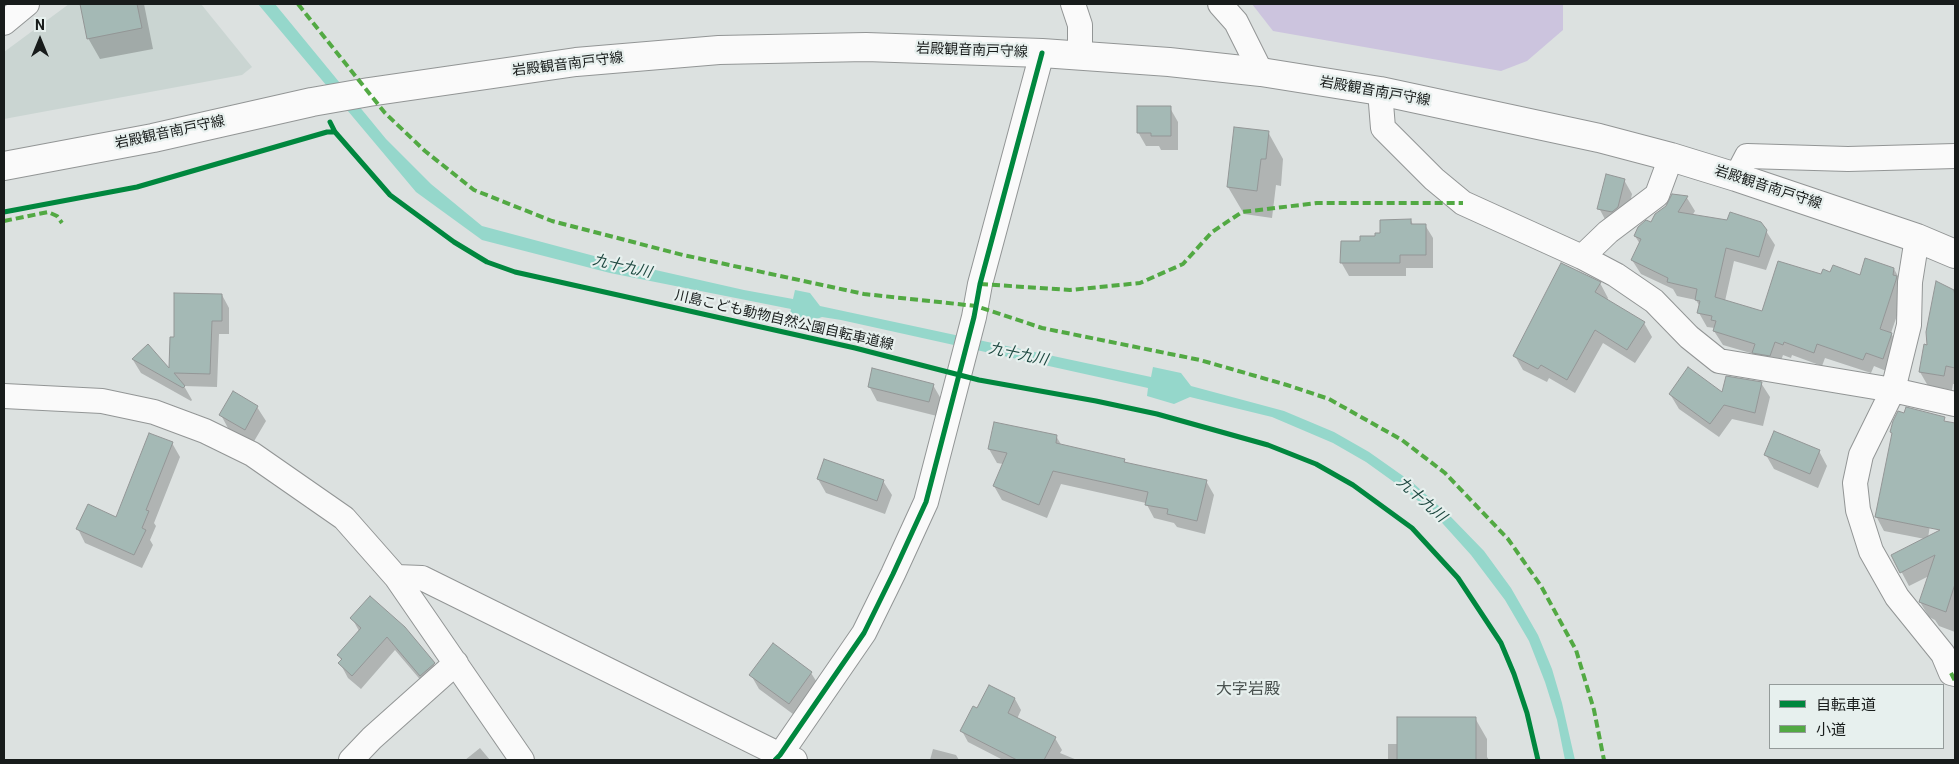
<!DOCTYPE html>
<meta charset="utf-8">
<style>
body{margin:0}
#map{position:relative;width:1959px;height:764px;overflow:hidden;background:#dce1e0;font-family:Roboto,"Noto Sans JP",sans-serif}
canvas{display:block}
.frame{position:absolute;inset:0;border:5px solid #181c1b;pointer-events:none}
.legend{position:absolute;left:1769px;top:684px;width:175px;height:65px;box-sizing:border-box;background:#e7f0ee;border:1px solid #949b9a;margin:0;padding:6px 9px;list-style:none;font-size:15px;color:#181c1b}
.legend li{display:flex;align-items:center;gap:10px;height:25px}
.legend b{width:25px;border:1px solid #949b9a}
.north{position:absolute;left:15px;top:15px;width:50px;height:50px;-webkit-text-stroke:4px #e7f0ee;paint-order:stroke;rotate:0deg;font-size:14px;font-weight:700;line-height:20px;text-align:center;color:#181c1b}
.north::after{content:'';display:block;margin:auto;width:18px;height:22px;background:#181c1b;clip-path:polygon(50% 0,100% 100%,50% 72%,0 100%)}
</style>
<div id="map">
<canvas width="1959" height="764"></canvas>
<div class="frame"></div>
<ul class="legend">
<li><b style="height:6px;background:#00873e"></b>自転車道</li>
<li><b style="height:6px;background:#52a943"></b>小道</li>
</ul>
<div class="north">N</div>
</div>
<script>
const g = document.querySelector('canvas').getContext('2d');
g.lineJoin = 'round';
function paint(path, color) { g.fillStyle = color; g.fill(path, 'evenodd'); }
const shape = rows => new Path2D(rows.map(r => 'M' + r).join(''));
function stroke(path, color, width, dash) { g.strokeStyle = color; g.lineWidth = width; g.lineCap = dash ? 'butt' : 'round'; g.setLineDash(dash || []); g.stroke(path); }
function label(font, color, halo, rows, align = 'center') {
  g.font = font + ' Roboto,"Noto Sans JP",sans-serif'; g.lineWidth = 4.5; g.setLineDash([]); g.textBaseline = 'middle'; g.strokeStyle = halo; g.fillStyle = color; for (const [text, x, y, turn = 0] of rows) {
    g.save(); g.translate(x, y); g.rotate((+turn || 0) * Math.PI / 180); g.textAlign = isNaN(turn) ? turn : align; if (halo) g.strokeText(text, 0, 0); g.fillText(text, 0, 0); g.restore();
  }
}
const built = shape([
 [69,4,201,4,252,67,242,75,4,119,4,52]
]);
const green = shape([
 [1252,4,1563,4,1563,30,1527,61,1501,71,1273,31]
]);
const water = shape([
 [258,4,275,4,386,139,431,184,482,226,598,257,744,290,793,299,795,290,810,293,820,306,1151,377,1153,367,1181,373,1191,386,1284,411,1334,432,1369,452,1413,483,1450,516,1484,551,1511,588,1538,635,1552,669,1562,703,1575,760,1565,760,1557,720,1545,682,1529,641,1505,600,1471,555,1435,515,1405,490,1366,462,1333,443,1272,417,1190,397,1174,404,1147,396,1148,388,841,320,822,317,806,323,789,319,791,309,610,273,482,240,416,192]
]);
const shadow = shape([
 [81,4,144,4,153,49,100,59,88,38],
 [1170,108,1178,122,1178,150,1161,150,1159,146,1146,146,1138,132],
 [1235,128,1268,132,1283,159,1281,186,1276,185,1272,218,1244,214,1228,187],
 [1624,180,1632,194,1626,222,1607,223,1599,208],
 [1673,195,1687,198,1695,211,1692,216,1766,231,1775,245,1766,270,1734,261,1725,301,1763,312,1822,276,1831,274,1860,277,1894,269,1902,283,1904,295,1891,333,1899,348,1891,373,1874,366,1871,373,1825,358,1822,366,1792,355,1791,358,1783,355,1778,369,1761,366,1754,354,1723,345,1714,331,1715,328,1707,327,1699,313,1700,307,1696,300,1677,296,1673,289,1641,274,1632,260,1640,244,1635,236,1651,224,1667,206],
 [1411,220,1413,225,1425,225,1433,238,1433,268,1406,268,1406,276,1349,276,1341,262,1361,242,1376,238],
 [1600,283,1608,298,1607,300,1644,323,1652,337,1635,363,1603,343,1575,393,1549,378,1547,382,1523,370,1515,356],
 [1953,291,1955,295,1955,384,1953,384,1952,390,1928,386,1920,372,1928,347],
 [222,295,229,308,229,334,219,334,217,387,184,386,192,400,191,401,141,373,133,360,170,371,175,339],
 [1761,383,1770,397,1763,426,1732,419,1719,437,1679,409,1670,394,1723,394],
 [933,385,941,399,937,416,877,401,869,386],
 [257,407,266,421,253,443,229,430,221,415],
 [1945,430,1928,538,1954,525,1955,516,1955,632,1939,626,1935,620,1929,617,1920,602,1929,576,1909,586,1893,556,1925,539,1884,531,1876,516],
 [1056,436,1062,446,1124,460,1126,463,1206,481,1214,495,1205,534,1177,527,1174,523,1154,518,1146,503,1061,484,1047,518,1002,500,994,486,1003,464,997,463,989,449],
 [172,443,180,457,154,523,156,526,150,540,153,545,142,568,85,543,78,529,116,518],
 [1819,451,1827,466,1818,488,1774,469,1766,455],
 [818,479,883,481,892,495,885,514,826,493],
 [352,618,404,628,434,664,442,678,429,690,395,650,361,689,348,678,340,663,342,661,338,655,359,631],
 [773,645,811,673,820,687,797,717,759,689,751,675],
 [990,686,1015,699,1021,710,1017,719,1055,738,1062,750,1060,753,1077,760,1003,760,968,742,962,731,978,709],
 [1475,718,1487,739,1487,757,1489,760,1388,760,1388,744,1398,744],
 [480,748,490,760,465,760],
 [933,749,956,755,959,760,930,760]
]);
const building = shape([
 [80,4,137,4,142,28,87,39,80,4],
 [1137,106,1171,106,1171,136,1151,136,1151,133,1137,133,1137,106],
 [1234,127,1269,131,1266,159,1261,159,1257,191,1227,187,1234,127],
 [1606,174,1625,179,1618,207,1612,212,1597,209,1606,174],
 [1672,194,1688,196,1678,212,1727,220,1730,212,1761,222,1767,230,1759,257,1726,248,1715,297,1762,311,1778,261,1821,274,1823,269,1830,272,1833,265,1860,275,1865,258,1894,268,1893,275,1897,276,1896,280,1880,329,1892,333,1883,359,1866,353,1863,360,1817,344,1814,353,1784,342,1783,345,1775,342,1770,356,1752,353,1755,344,1713,331,1716,321,1711,320,1712,316,1697,313,1700,301,1695,300,1697,289,1667,282,1668,278,1631,260,1641,239,1634,236,1638,227,1646,220,1651,222,1655,214,1666,206,1672,194],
 [1411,219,1411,224,1426,224,1426,255,1400,255,1400,263,1340,263,1341,241,1360,241,1360,236,1375,236,1375,233,1380,233,1380,220,1411,219],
 [1561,263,1601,282,1595,292,1645,322,1627,350,1595,330,1567,380,1541,365,1538,369,1513,356,1561,263],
 [1936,281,1954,290,1955,297,1955,368,1946,366,1944,376,1919,372,1924,344,1927,345,1926,332,1936,281],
 [174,293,222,294,222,321,212,321,210,374,174,373,185,386,183,388,132,359,148,344,169,368,170,337,174,337,174,293],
 [1688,367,1722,392,1726,376,1762,382,1755,413,1724,405,1710,424,1669,394,1688,367],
 [872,368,934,384,929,402,868,387,872,368],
 [233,391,258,406,245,430,219,415,233,391],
 [1906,407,1945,417,1944,421,1955,423,1955,584,1946,612,1919,602,1935,555,1900,573,1891,555,1940,530,1875,517,1892,433,1890,432,1893,421,1898,411,1904,413,1906,407],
 [994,422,1057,435,1056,443,1125,459,1124,462,1207,480,1197,521,1167,514,1168,509,1145,505,1148,492,1053,471,1039,505,993,486,1007,453,988,449,994,422],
 [1774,431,1820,450,1810,474,1764,455,1774,431],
 [149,433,173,442,146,510,149,511,142,528,146,530,134,555,76,529,88,504,116,517,149,433],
 [824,459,884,480,877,501,817,479,824,459],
 [370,596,405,627,435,663,420,676,387,637,352,676,338,663,342,659,337,655,361,628,350,618,370,596],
 [773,643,812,672,789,704,749,675,773,643],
 [989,685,1015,698,1008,713,1056,737,1044,760,1017,760,960,731,973,706,977,708,989,685],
 [1397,717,1476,717,1476,760,1397,760,1397,717]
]);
const minor = shape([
 [1073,4,1080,25,1080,55],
 [1220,4,1236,22,1261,72],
 [4,23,27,4],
 [1380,91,1383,128,1434,179,1463,203,1582,257],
 [1671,157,1657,195,1608,232,1582,257,1616,275,1654,301,1689,337,1719,361,1893,390,1955,404],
 [1736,177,1747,156,1848,159,1955,156],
 [1917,238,1910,282,1909,325,1893,390,1861,455,1855,483,1858,510,1871,551,1897,597,1943,654,1951,673,1955,674],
 [4,396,102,401,154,412,205,431,252,454,344,518,396,577,522,760],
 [396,577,422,578,780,755,795,760],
 [351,760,372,738,456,663],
 [775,760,780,755,864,633,893,574,926,502,974,317,980,284,1042,53]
]);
const major = shape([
 [4,166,153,138,312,102,369,92,576,62,719,50,866,47,1042,53,1169,62,1261,72,1380,91,1599,138,1671,157,1736,177,1917,238,1955,254]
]);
const quiet = shape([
 [298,4,385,113,425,151,474,190,552,221,683,255,864,294,976,306,1042,328,1200,360,1287,385,1329,399,1402,440,1445,473,1508,539,1541,586,1576,650,1594,710,1604,760],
 [4,221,48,212,57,216,62,223],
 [980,284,1070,290,1140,283,1183,264,1212,232,1242,212,1317,203,1463,203],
 [1951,673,1955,681]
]);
const cycleway = shape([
 [330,122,335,132,390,195,454,242,487,262,515,272,855,348,979,380,1096,401,1157,414,1268,445,1316,464,1353,485,1412,528,1458,578,1501,643,1514,674,1527,713,1538,760],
 [4,212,137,187,327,132,335,132],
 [775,760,780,755,864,633,893,574,926,502,974,317,980,284,1042,53]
]);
const streetNames = [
 ["岩殿観音南戸守線",972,51,2],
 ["岩殿観音南戸守線",568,65,-7],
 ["岩殿観音南戸守線",1375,92,10],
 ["岩殿観音南戸守線",170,133,-12],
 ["岩殿観音南戸守線",1768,188,18],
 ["川島こども動物自然公園自転車道線",784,321,13]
];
const waterNames = [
 ["九十九川",622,267,13],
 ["九十九川",1018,355,12],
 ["九十九川",1421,500,41]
];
const quarterNames = [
 ["大字岩殿",1248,690]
];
paint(built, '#cad5d2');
paint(green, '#ccc4de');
paint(water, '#95d7cb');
paint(shadow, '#0003');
paint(building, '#a4b9b5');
stroke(building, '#939696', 1);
stroke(minor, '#929595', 26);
stroke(major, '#929595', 30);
stroke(minor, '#fafafa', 24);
stroke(major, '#fafafa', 28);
stroke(quiet, '#52a943', 4, [8, 4]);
stroke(cycleway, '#00873e', 5);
label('14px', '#181c1b', '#e7f0ee', streetNames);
label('italic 15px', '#1e4840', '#e7f0ee', waterNames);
label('16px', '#4a5250', '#e7f0ee', quarterNames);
</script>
